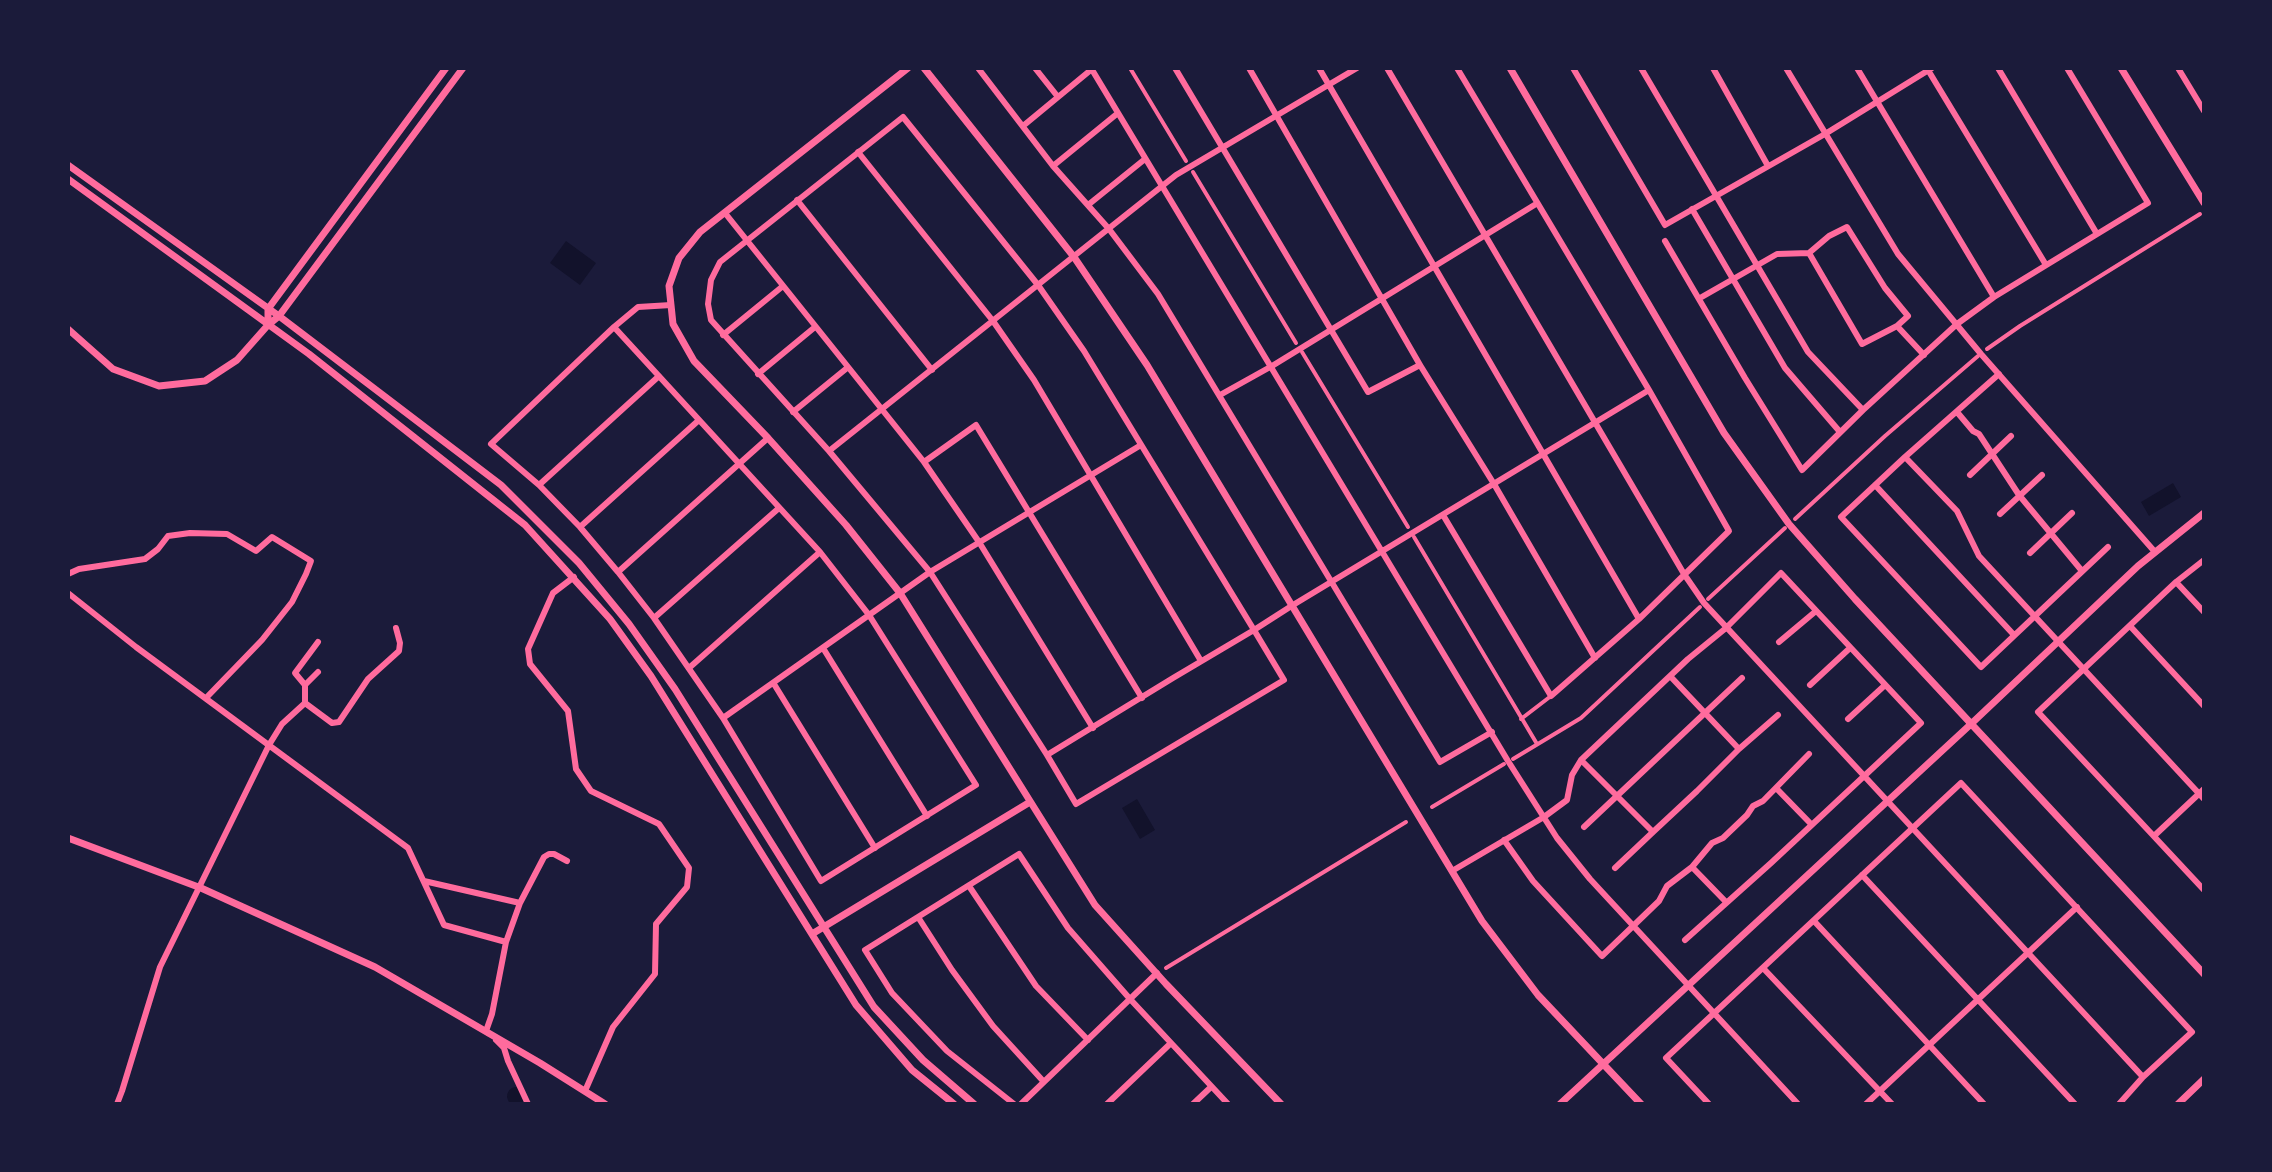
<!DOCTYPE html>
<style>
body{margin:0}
#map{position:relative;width:2272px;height:1172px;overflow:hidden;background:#1b1b3a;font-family:"Times New Roman",serif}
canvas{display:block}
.frame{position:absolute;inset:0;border:70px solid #1b1b3a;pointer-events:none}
</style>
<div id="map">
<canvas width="2272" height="1172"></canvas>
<div class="frame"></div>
</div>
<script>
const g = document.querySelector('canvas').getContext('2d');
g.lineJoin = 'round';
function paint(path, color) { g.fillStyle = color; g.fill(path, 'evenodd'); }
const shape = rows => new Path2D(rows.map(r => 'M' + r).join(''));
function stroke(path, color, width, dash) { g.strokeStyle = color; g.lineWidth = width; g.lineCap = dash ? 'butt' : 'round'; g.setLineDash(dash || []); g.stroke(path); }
const water = shape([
 [566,241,596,263,580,285,550,263],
 [2173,483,2181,497,2149,516,2141,502],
 [1137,799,1155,830,1140,839,1122,808]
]);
const river = shape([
 [516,1096,520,1104]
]);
const pedestrian = shape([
 [1130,68,1186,161],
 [1193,172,1296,343],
 [1987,349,2020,326,2200,214],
 [1302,352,1408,527],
 [1795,519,1885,436,1978,356],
 [1414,537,1537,744],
 [1708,599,1785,528],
 [1521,719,1551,696],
 [1513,759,1581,718,1700,607],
 [1432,807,1504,764],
 [1166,968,1406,822]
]);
const minor = shape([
 [978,68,1053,166,1109,229,1158,294,1440,762,1492,732],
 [1035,68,1058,97],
 [1091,68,1508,761,1557,838,1590,879,1798,1104],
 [1175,68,1368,392,1420,365],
 [1249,68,1420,365,1494,484,1595,658],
 [1319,68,1639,619],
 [1387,68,1684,574,1704,603,2143,1077],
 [1573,68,1665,225,1825,134,1932,68],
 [1641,68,1808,352,1863,410,1957,324,1994,297,2148,203,2067,68],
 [1713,68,1768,166],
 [1786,68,1898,254,1981,354,2155,552],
 [1857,68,1994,297],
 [1998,68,2097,234],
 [2178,68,2204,111],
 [1928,70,2046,265],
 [1023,126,1092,69],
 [858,152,993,321,1034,380,1201,661],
 [1053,166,1118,113],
 [797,200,932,370],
 [1088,205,1145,159],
 [1692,209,1785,368,1840,432],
 [725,213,924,462,979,542,1093,728],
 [1665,241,1745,378,1802,470,1863,410],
 [1700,298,1777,254,1809,253,1829,236,1847,227,1885,288,1908,316,1897,326,1862,344,1809,253],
 [1897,326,1924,355],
 [614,327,820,552,869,615,976,785,821,881,723,718,654,618,618,572,580,527,539,485,491,444,614,327],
 [614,327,638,307,671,305],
 [723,335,783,286],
 [758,374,815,327],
 [1999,374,1905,457,1957,511,1979,556,2204,799],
 [1220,395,1272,366,1536,204],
 [793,412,847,368],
 [1957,412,1973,431,1979,434,2019,495,2082,571],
 [829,451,1176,175,1357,68],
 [1905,457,1841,517,1981,667,2108,547],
 [924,462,976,425,1142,698],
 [1970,475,2011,436],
 [539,485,659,376],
 [1875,485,2014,635],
 [2000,514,2042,475],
 [1443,515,1551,696,1639,619,1729,531,1649,390,1457,68],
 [580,527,699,420],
 [2030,553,2072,513],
 [2204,560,2176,582,2038,712,2204,890],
 [618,572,768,438],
 [68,574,79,569,145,559,158,549,168,536,190,533,227,534,256,551,272,537,311,561,306,574,292,602,262,640,206,698],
 [574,577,553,593,528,649,530,664,568,711,576,769,591,791,659,824,689,868,687,887,656,924,655,974,613,1027,585,1091],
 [2176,582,2204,612],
 [68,593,136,647,408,848,444,925,506,942,492,1014,486,1031,488,1033],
 [654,618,779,508],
 [2130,626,2204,706],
 [1779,642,1816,611],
 [823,648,927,816],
 [689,668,820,552],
 [774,684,875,848],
 [305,685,295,673,318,642],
 [1810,685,1850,648],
 [305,703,332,723,339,722,368,679,399,651,400,643,396,628],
 [723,718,930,572,1141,445],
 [1848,719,1884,686],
 [1739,749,1778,715],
 [1047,755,1076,804,1284,680,1254,630,1084,351,1038,285,903,117,720,262,711,280,708,304,711,320,829,451,930,572,1047,755,1173,678,1254,630,1293,605,1649,390],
 [1581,760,1653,832,1697,791,1739,749,1670,676],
 [1776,788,1811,824],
 [1584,827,1742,678],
 [2154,836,2204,789],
 [1504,840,1533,881,1602,956,1659,901,1667,886,1692,867,1712,843,1723,838,1747,815,1753,806,1763,801,1809,754],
 [1692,867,1726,902],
 [1615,868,1653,832],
 [1452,871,1544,817,1567,800,1572,775,1581,760,1688,659,1726,628,1781,573,1921,723,1771,863,1685,940],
 [1862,875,2075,1104],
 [424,881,520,903,506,942],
 [969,886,1036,986,1088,1040],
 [520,903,544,857,549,854,554,854,567,861],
 [918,917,952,970,993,1026,1044,1082],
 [1814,921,1984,1104],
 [1763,968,1892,1104],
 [496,1040,504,1048,508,1061,528,1104],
 [117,1104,122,1091,160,967,269,745,282,724,305,703,305,685,318,672],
 [1014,1104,947,1051,892,993,865,950,1019,854,1068,928,1130,999,1228,1104],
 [1021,1104,1157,973],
 [1107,1104,1171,1043],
 [1193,1104,1211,1087],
 [1709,1104,1666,1058,1961,783,2192,1032,2143,1077,2119,1104],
 [1866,1104,2077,907]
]);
const tertiary = shape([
 [908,68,700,232,679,258,669,286,673,324,694,361,768,438,846,525,900,593,1095,905,1166,984,1281,1104],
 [924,68,1074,257,1147,365,1482,921,1538,995,1641,1104],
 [1510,68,1724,433,1789,524,1855,599,2204,974],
 [2121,68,2204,203],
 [68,165,279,316,501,485,579,563,629,624,675,689,874,1007,923,1060,974,1104],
 [68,179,309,354,525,525,610,619,651,676,856,1005,912,1070,954,1104],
 [268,325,268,309,446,68],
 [68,329,113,369,159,386,205,381,237,360,268,325,279,316,463,68],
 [68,838,201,888,375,967,540,1063,605,1104],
 [812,934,1030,802],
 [1560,1104,1971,724,2138,566,2204,513],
 [2178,1104,2204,1079]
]);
paint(water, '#12122b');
stroke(river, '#12122b', 18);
stroke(pedestrian, '#ff6b9d', 4);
stroke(minor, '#ff6b9d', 6);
stroke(tertiary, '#ff6b9d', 7);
</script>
